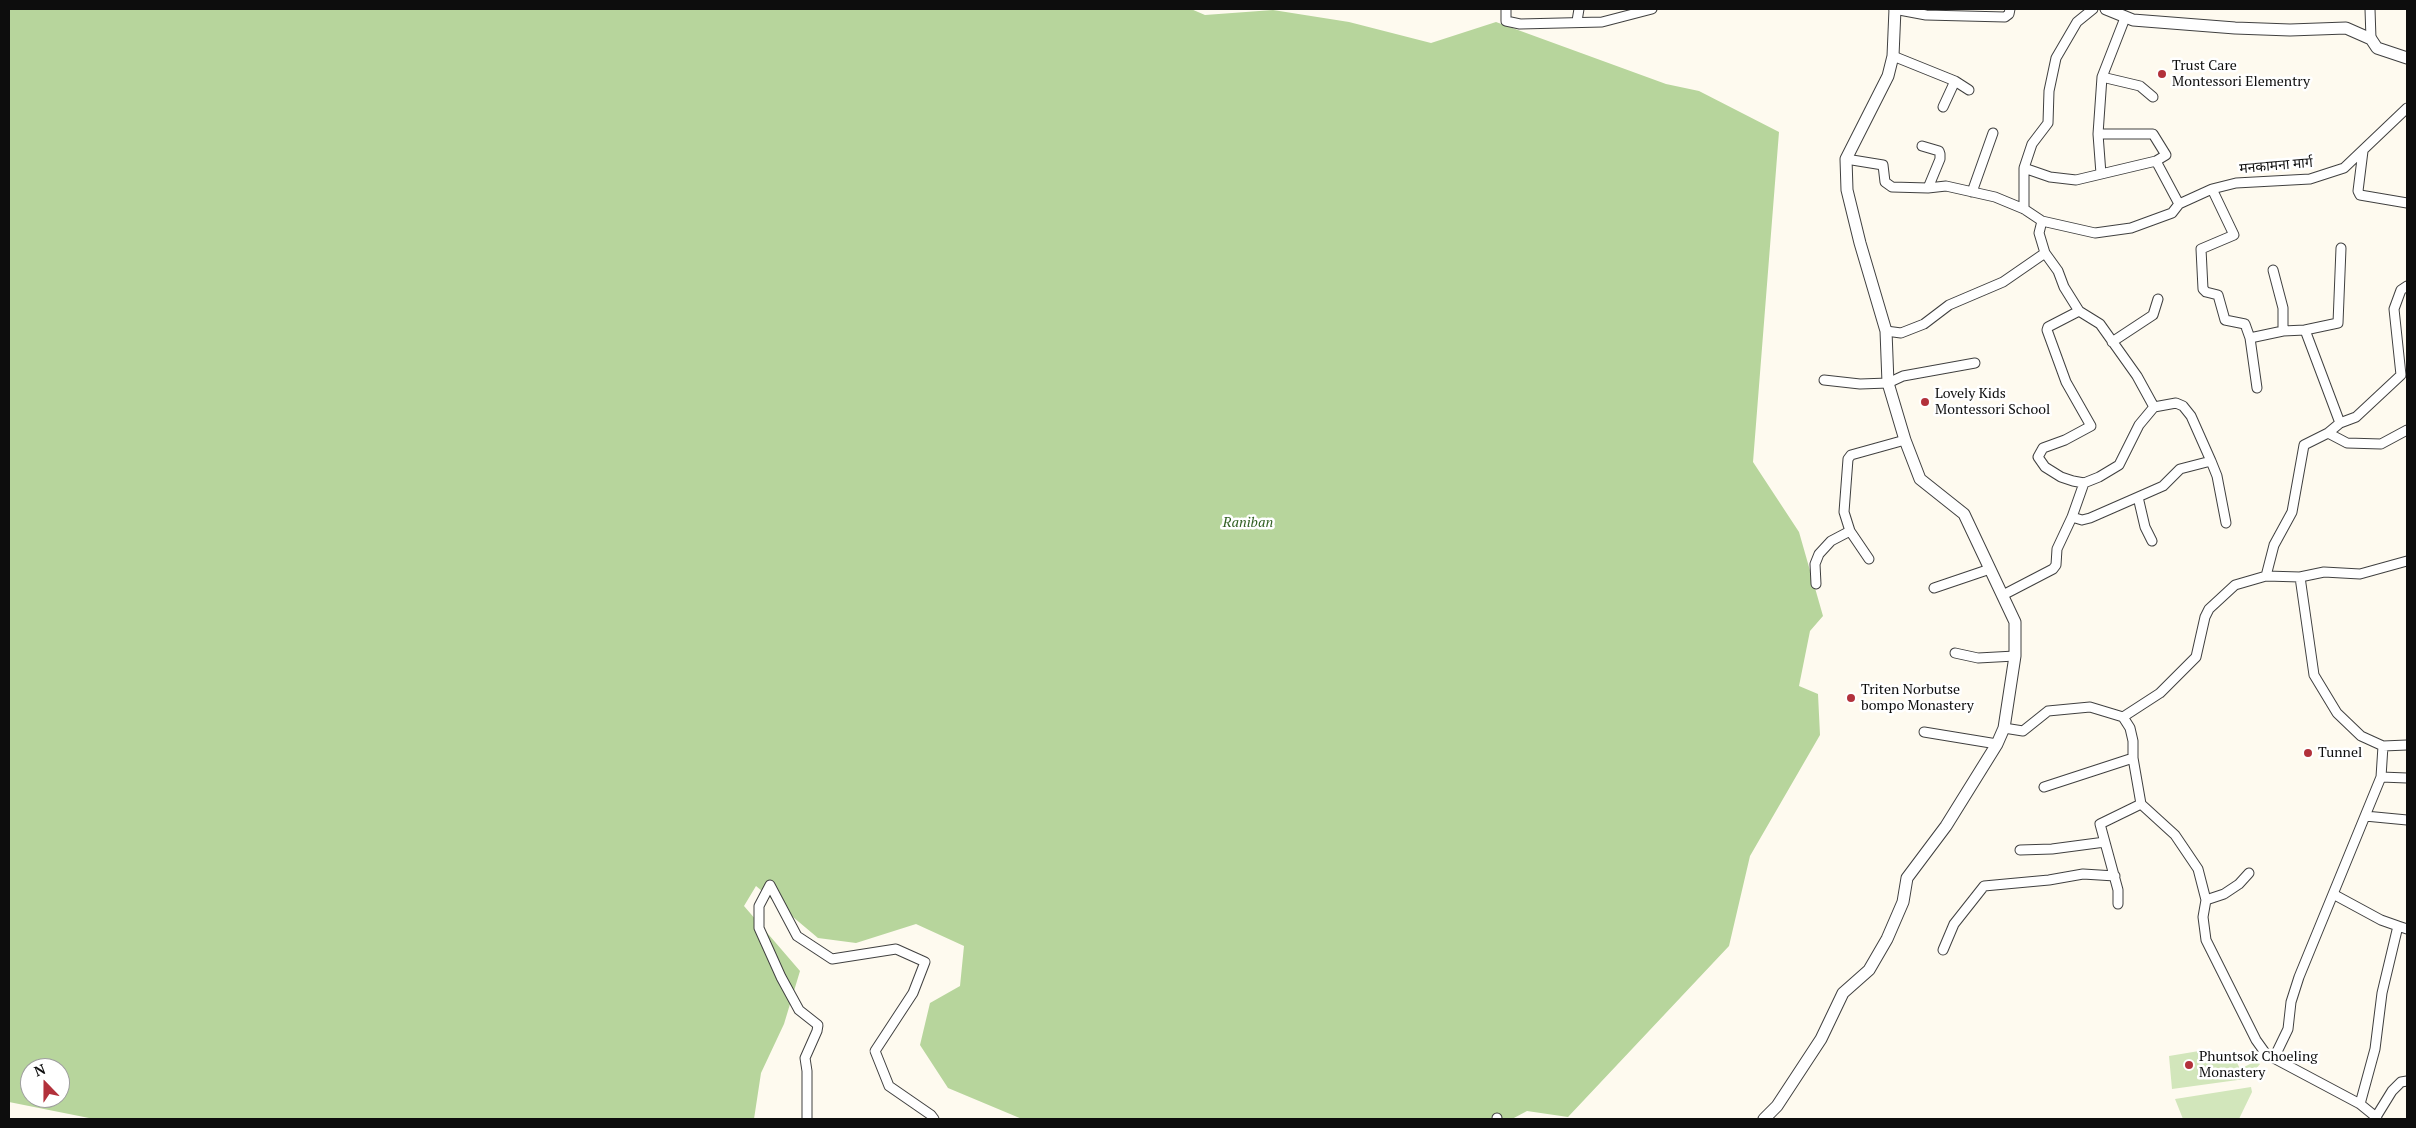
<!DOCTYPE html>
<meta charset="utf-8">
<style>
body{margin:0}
#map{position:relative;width:2416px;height:1128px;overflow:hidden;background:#fefaef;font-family:"PT Serif",serif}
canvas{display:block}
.frame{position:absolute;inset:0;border:10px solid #0d0d0d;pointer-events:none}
.north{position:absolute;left:20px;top:1058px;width:50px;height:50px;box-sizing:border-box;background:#fff;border:1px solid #9e9e9e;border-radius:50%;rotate:338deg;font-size:14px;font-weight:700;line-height:20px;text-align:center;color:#0d0d0d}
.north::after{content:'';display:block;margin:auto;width:18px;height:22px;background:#b2313b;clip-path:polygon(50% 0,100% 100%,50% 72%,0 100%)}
</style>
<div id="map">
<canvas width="2416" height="1128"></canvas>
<div class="frame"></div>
<div class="north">N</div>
</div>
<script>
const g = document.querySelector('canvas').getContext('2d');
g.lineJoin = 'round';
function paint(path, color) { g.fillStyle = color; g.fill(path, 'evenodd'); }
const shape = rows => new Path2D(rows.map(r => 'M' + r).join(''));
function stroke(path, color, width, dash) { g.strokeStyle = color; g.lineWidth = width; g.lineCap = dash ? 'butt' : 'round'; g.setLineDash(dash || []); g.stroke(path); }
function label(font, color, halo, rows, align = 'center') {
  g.font = font + ' "PT Serif","Noto Sans Devanagari",serif'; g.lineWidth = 5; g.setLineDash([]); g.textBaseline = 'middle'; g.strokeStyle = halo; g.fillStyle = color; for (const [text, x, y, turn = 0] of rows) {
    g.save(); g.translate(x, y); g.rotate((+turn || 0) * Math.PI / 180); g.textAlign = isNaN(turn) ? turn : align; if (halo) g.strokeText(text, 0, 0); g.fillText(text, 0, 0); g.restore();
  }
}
const green = shape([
 [2211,1049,2213,1057,2232,1052,2240,1069,2256,1061,2260,1064,2250,1076,2245,1079,2172,1089,2169,1056],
 [2251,1087,2252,1092,2239,1119,2183,1119,2175,1099]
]);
const forest = shape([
 [9,9,1191,9,1205,15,1273,10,1349,22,1431,43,1496,22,1666,84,1699,91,1779,132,1753,462,1799,532,1823,616,1810,631,1799,686,1818,694,1820,735,1750,856,1729,946,1568,1117,1527,1111,1512,1119,1022,1119,948,1088,920,1045,930,1003,960,986,964,946,916,924,856,943,818,938,756,886,744,906,800,971,784,1024,761,1073,754,1119,94,1119,9,1102],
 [30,1068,60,1068,60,1098,30,1098]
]);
const minor = shape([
 [1506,9,1506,21,1520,24,1602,22,1652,9],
 [1894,9,1926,15,2005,17,2009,14,2010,9],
 [2370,9,2371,39],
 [1577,21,1579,9],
 [1893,56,1955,81,1969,90],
 [2102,77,2140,86,2153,97],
 [1943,107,1955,81],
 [2098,134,2153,134,2166,155,2156,161,2179,204],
 [1922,146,1939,151,1940,154,1940,159,1928,188],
 [2363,151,2358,191,2360,195,2407,203],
 [1846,159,1883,165,1885,182,1892,187,1928,188,1946,186,1995,197,2024,209,2042,221,2095,233,2131,228,2172,213,2179,204,2212,189,2234,235,2201,249,2203,289,2206,292,2218,295,2225,320,2245,324,2250,338,2257,388],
 [2024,168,2032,144,2048,123,2049,91,2056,58,2077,22,2093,9],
 [2101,174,2098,134,2102,77,2125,18],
 [2212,189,2236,183,2310,179,2344,168,2407,108],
 [1972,192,1993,133],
 [2024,209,2024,168,2050,177,2076,180,2156,161],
 [2042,221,2039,233,2045,253,2058,271,2064,287,2079,311,2100,324,2137,376,2154,407],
 [2273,270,2283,308,2283,331],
 [2079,311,2048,327,2047,330,2066,382,2091,426,2065,440,2043,448,2038,457,2045,467,2061,477,2073,481,2084,483,2099,477,2119,465,2139,425,2154,407,2176,403,2183,406,2191,416,2211,461,2217,476,2226,523],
 [2305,330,2338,323,2341,248],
 [1886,331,1901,333,1924,324,1949,305,2003,282,2045,253],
 [2250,338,2283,331,2305,330,2340,423],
 [2112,342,2153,315,2158,299],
 [1824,380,1860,384,1888,383,1903,376,1975,363],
 [2328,433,2340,423,2356,417,2401,375,2394,309,2401,290,2407,286],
 [2072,517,2082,520,2090,518,2138,497],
 [2152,541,2145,527,2138,497,2163,486,2180,469,2211,461],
 [1869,559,1850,531,1844,512,1848,459,1851,455,1905,440],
 [2266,576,2274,545,2292,512,2304,445,2328,433,2347,443,2381,444,2407,430],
 [1816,584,1815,564,1819,554,1831,541,1850,531],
 [1934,588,1990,569],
 [2003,595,2053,569,2056,565,2057,549,2072,517,2084,483],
 [1955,653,1978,658,2015,656],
 [2123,717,2160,693,2196,657,2205,617,2209,609,2235,585,2266,576,2300,577,2324,572,2360,574,2407,561],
 [2004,728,2023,731,2048,711,2090,707,2123,717,2130,728,2133,741,2133,758,2141,804,2175,835,2198,869,2206,900,2203,917,2206,940,2256,1040,2266,1054,2360,1104,2376,1117],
 [1924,732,1997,744],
 [2383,746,2407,745],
 [2381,777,2407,778],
 [2044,787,2133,758],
 [2365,816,2407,820],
 [2020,850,2052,849,2105,842],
 [2333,894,2381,920,2398,926,2382,993,2375,1049,2360,1104],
 [2206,900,2224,894,2239,884,2249,873],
 [2118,904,2118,890,2100,824,2141,804],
 [2398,926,2407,929],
 [1943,950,1954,924,1984,886,2049,880,2083,874,2115,876],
 [2274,1058,2288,1029,2291,1002,2299,977,2381,777,2383,746,2361,736,2337,713,2314,675,2300,577],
 [807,1119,807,1071,805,1058,817,1031,818,1025,799,1010,781,977,759,928,759,906,770,885,797,936,832,959,896,949,925,962,913,993,875,1051,889,1086,931,1115,934,1119],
 [1497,1119,1497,1118],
 [2377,1119,2376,1117,2392,1091,2401,1082,2407,1081]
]);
const tertiary = shape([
 [2106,9,2133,20,2235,28,2290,30,2346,28,2371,39,2377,48,2407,58],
 [1764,1119,1777,1106,1821,1039,1843,993,1869,970,1887,939,1903,902,1907,878,1946,826,1997,744,2004,728,2015,656,2015,622,1964,514,1920,479,1905,440,1888,383,1886,331,1860,243,1847,190,1846,159,1888,76,1893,56,1895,9]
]);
const markers = [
 [2162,74,5,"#b2313b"],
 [1925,402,5,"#b2313b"],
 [1851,698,5,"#b2313b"],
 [2308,753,5,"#b2313b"],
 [2189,1065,5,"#b2313b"]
];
const poiNames = [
 ["Trust Care",2172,66],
 ["Montessori Elementry",2172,82],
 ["Lovely Kids",1935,394],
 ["Montessori School",1935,410],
 ["Triten Norbutse",1861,690],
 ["bompo Monastery",1861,706],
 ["Tunnel",2318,753],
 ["Phuntsok Choeling",2199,1057],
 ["Monastery",2199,1073]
];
const streetNames = [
 ["मनकामना मार्ग",2276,166,-5]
];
const parkNames = [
 ["Raniban",1248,523]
];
paint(green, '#d2e6bb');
paint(forest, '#b7d59c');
stroke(minor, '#404040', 11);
stroke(tertiary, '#404040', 13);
stroke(minor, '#fff', 9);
stroke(tertiary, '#fff', 11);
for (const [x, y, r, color] of markers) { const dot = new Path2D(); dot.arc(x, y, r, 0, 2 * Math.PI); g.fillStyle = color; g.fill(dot); stroke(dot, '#fff', 2); }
label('14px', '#0d0d0d', '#fff', poiNames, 'left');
label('14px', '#0d0d0d', '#fff', streetNames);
label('italic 14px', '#316023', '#fff', parkNames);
</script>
